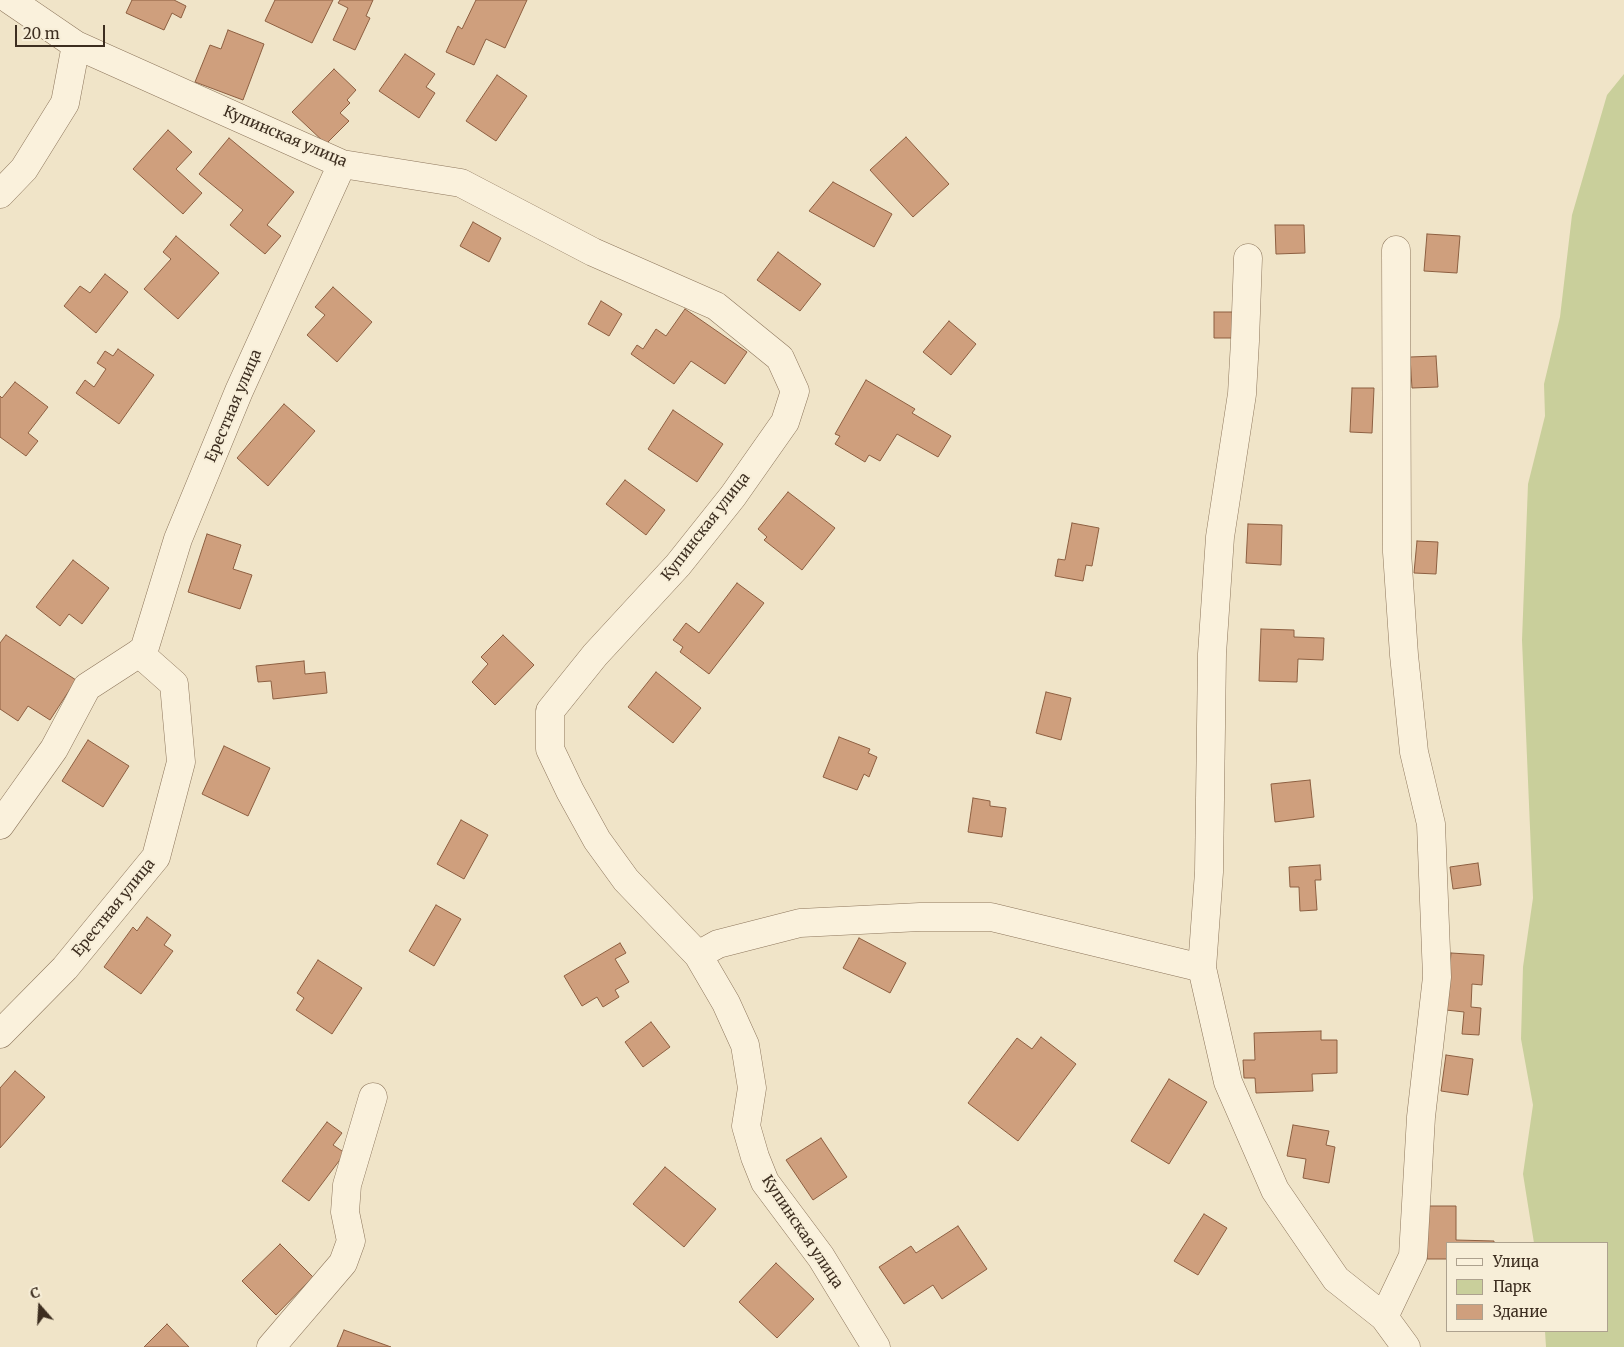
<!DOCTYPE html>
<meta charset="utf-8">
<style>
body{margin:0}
#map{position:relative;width:1624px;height:1347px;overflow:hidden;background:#f0e4c8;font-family:Merriweather,serif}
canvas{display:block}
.legend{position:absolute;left:1446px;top:1242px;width:162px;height:90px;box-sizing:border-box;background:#f7eed8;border:1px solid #ada18e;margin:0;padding:6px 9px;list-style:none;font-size:15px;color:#3d2e20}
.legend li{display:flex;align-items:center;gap:10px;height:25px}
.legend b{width:25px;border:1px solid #ada18e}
.north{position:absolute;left:15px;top:1282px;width:50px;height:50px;-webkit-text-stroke:4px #f7eed8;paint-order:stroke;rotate:341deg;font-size:14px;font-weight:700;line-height:20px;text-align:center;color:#3d2e20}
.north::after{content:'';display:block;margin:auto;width:18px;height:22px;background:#3d2e20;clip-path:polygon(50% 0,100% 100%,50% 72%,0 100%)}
.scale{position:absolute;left:15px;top:25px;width:90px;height:22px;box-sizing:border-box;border:2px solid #3d2e20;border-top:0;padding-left:6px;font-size:15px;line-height:18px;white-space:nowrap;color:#3d2e20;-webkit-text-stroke:4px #f7eed8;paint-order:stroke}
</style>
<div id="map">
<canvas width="1624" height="1347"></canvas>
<ul class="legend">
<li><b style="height:6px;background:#faf1dc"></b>Улица</li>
<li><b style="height:14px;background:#c9cf9b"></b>Парк</li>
<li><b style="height:14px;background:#cf9f7d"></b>Здание</li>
</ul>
<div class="north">С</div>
<div class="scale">20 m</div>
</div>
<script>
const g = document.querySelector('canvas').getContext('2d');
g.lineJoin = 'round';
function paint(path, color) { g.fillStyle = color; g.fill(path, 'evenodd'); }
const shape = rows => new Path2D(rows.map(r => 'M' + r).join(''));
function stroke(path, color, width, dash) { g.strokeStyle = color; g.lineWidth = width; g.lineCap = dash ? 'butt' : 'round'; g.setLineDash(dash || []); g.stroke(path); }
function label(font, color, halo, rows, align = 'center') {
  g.font = font + ' Merriweather,serif'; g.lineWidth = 4; g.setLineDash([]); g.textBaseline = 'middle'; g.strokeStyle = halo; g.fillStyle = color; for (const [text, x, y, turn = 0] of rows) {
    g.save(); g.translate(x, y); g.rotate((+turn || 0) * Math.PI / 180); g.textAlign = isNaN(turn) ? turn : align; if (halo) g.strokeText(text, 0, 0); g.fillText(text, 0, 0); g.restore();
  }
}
const green = shape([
 [1624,74,1624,1347,1546,1347,1545,1331,1608,1331,1608,1243,1534,1243,1523,1174,1533,1105,1521,1039,1523,967,1533,898,1522,640,1528,484,1545,416,1544,384,1560,317,1572,215,1607,95]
]);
const building = shape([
 [132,0,174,0,186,6,181,18,172,13,164,30,126,13,132,0],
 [275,0,333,0,312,43,265,21,275,0],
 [340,0,373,0,366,16,370,18,355,50,333,40,348,8,338,3,340,0],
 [476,0,527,0,505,48,486,39,474,65,446,52,458,26,462,29,476,0],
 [228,30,264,44,243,100,195,82,210,45,221,49,228,30],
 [405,54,435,74,426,87,435,93,419,118,379,91,405,54],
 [334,69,356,90,347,100,350,103,340,113,349,121,326,144,292,112,334,69],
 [497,75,527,96,496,141,466,121,497,75],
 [168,130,192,152,176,169,202,193,183,214,133,169,168,130],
 [906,137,949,184,913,217,870,170,906,137],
 [229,138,294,192,267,225,281,236,265,254,230,225,243,210,199,174,229,138],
 [833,182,892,214,874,247,809,211,833,182],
 [473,222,501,238,489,262,460,246,473,222],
 [1275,225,1304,225,1305,253,1276,254,1275,225],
 [1427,234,1460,236,1457,273,1424,271,1427,234],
 [176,236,219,273,178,319,144,289,171,259,163,252,176,236],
 [778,252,821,284,800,311,757,280,778,252],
 [105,274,128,292,96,333,64,306,80,286,90,293,105,274],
 [333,287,372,322,337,362,307,335,325,315,315,307,333,287],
 [601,301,622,314,609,336,588,324,601,301],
 [685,309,747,352,725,384,691,361,674,384,631,354,637,345,643,349,656,329,666,336,685,309],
 [1214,312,1235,312,1235,338,1214,338,1214,312],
 [949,321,976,344,951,375,923,352,949,321],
 [118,349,154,375,119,424,76,393,85,380,94,387,106,369,97,363,105,351,113,356,118,349],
 [1436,356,1438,387,1412,388,1410,357,1436,356],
 [866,380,915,409,912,413,951,436,938,457,897,434,880,461,869,455,865,462,835,444,840,436,835,434,866,380],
 [15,382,48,407,28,433,38,441,26,456,0,437,0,396,2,398,15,382],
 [1352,388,1374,388,1372,433,1350,432,1352,388],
 [284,404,315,431,268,486,237,458,284,404],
 [673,410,723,444,697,482,648,449,673,410],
 [625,480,665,510,646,535,606,504,625,480],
 [788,492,835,528,802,570,764,540,767,537,758,529,788,492],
 [1072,523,1099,528,1092,566,1086,565,1083,581,1055,576,1058,559,1065,560,1072,523],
 [1248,524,1282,525,1281,565,1246,563,1248,524],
 [207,534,241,545,233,569,252,575,240,609,188,592,207,534],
 [1417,541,1438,542,1436,574,1414,573,1417,541],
 [73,560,109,588,82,624,69,614,60,626,36,607,73,560],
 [737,583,764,603,709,674,680,652,683,647,673,640,686,623,699,633,737,583],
 [1261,629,1294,630,1294,637,1324,638,1323,660,1298,659,1297,682,1259,681,1261,629],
 [6,635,76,680,50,720,28,706,18,721,0,709,0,643,6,635],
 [503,635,534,665,495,705,472,682,488,664,481,657,503,635],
 [304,661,305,674,325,672,327,693,273,699,271,681,258,682,256,666,304,661],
 [656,672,701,708,673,743,628,707,656,672],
 [1046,692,1071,698,1061,740,1036,733,1046,692],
 [839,737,870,749,868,753,877,757,869,777,864,774,857,790,823,777,839,737],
 [88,740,129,766,103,807,62,781,88,740],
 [224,746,270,768,248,816,202,794,224,746],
 [1310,780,1314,817,1275,822,1271,784,1310,780],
 [973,798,990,801,990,806,1006,808,1002,837,968,832,973,798],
 [461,820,488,835,464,879,437,864,461,820],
 [1478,863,1481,885,1453,889,1450,867,1478,863],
 [1320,865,1321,880,1315,880,1317,910,1300,911,1299,887,1290,887,1289,867,1320,865],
 [436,905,461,919,434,966,409,951,436,905],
 [147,917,171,935,164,945,173,951,141,994,104,967,133,927,137,931,147,917],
 [859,938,906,963,890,993,843,968,859,938],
 [620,943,626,953,615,959,629,982,615,990,619,997,603,1007,597,997,582,1006,564,976,620,943],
 [1451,953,1484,955,1482,985,1472,984,1471,1007,1481,1008,1479,1035,1462,1034,1464,1012,1446,1010,1451,953],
 [318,960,362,988,332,1034,296,1010,304,998,297,993,318,960],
 [651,1022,670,1047,643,1067,625,1042,651,1022],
 [1321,1031,1321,1040,1337,1040,1337,1073,1312,1074,1313,1091,1256,1093,1255,1078,1244,1078,1243,1060,1255,1060,1254,1033,1321,1031],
 [1041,1037,1076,1064,1018,1141,968,1103,1017,1038,1032,1049,1041,1037],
 [1446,1055,1473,1059,1468,1095,1441,1091,1446,1055],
 [15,1071,45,1097,0,1148,0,1088,15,1071],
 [1169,1079,1207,1102,1169,1164,1131,1141,1169,1079],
 [327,1122,342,1133,333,1145,345,1153,309,1201,282,1181,327,1122],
 [1293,1125,1329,1131,1326,1145,1335,1147,1329,1183,1303,1178,1306,1159,1287,1156,1293,1125],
 [821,1138,847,1177,813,1200,786,1160,821,1138],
 [665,1167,716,1209,684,1247,633,1204,665,1167],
 [1428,1206,1456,1206,1456,1240,1494,1241,1494,1243,1448,1243,1448,1259,1427,1259,1428,1206],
 [1204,1214,1227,1228,1198,1275,1174,1261,1204,1214],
 [958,1226,987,1269,942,1299,933,1285,904,1304,879,1267,911,1246,916,1253,958,1226],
 [280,1244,313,1277,276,1315,242,1281,280,1244],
 [776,1263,814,1299,777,1338,739,1302,776,1263],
 [167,1324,189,1347,144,1347,167,1324],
 [344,1330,391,1347,337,1347,344,1330]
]);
const minor = shape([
 [10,0,76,45,342,164,461,183,593,252,716,306,780,358,795,391,785,422,733,496,678,565,595,655,550,711,550,749,570,791,597,840,626,880,698,955,726,1003,745,1045,752,1088,746,1126,755,1157,765,1182,821,1257,876,1347],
 [0,194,24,169,65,103,76,45],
 [0,825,54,749,87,687,144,650,178,539,239,391,342,164],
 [698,955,718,944,800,923,920,917,991,917,1202,968,1228,1082,1275,1190,1336,1279,1384,1317,1406,1347],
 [1202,968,1209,872,1212,654,1220,537,1242,394,1245,341,1248,258],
 [0,1034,65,968,156,857,181,762,174,684,139,653],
 [1384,1317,1413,1256,1421,1117,1437,977,1431,824,1414,752,1404,655,1397,552,1396,250],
 [271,1347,343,1263,351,1241,345,1212,347,1185,373,1097]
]);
const streetNames = [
 ["Купинская улица",285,137,23],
 ["Ерестная улица",234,406,-67],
 ["Купинская улица",706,527,-52],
 ["Ерестная улица",114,908,-51],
 ["Купинская улица",802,1232,56]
];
paint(green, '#c9cf9b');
paint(building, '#cf9f7d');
stroke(building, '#8d5f41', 1);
stroke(minor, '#8d765c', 29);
stroke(minor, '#faf1dc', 28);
label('15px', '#3d2e20', '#f7eed8', streetNames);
</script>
